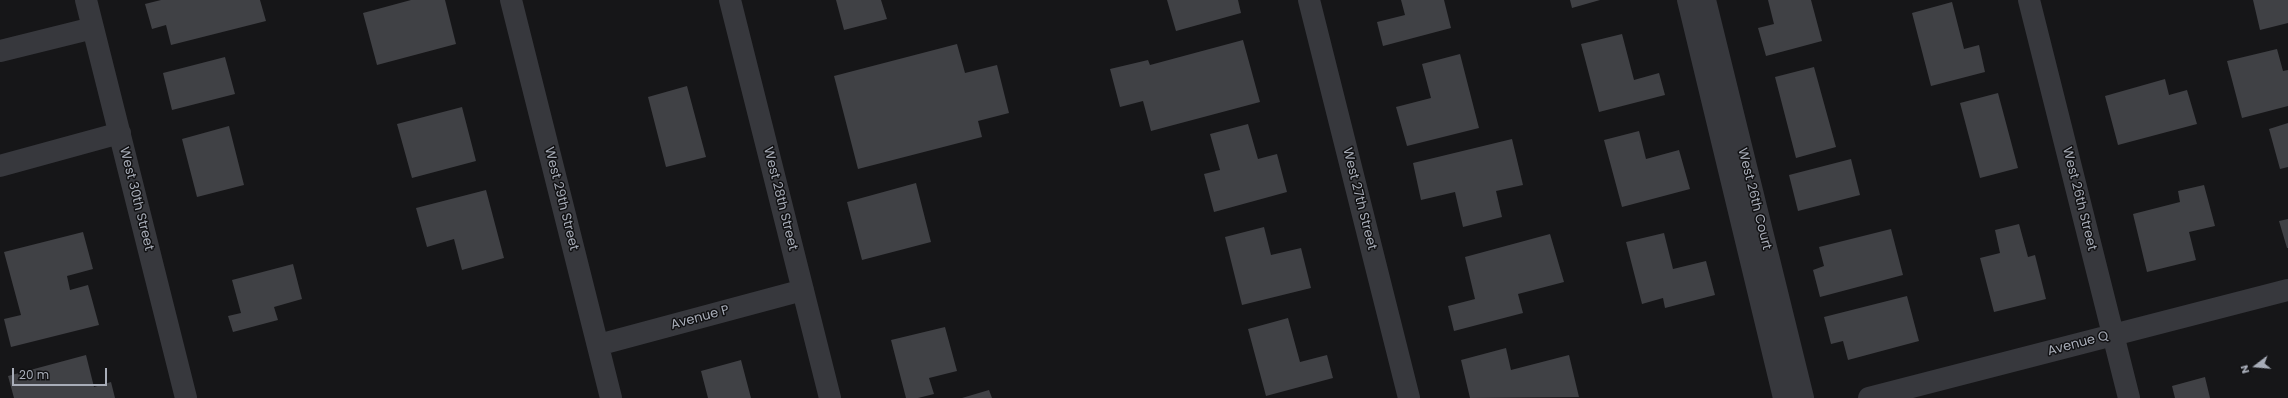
<!DOCTYPE html>
<style>
body{margin:0}
#map{position:relative;width:2288px;height:398px;overflow:hidden;background:#161618;font-family:Poppins,sans-serif}
canvas{display:block}
.north{position:absolute;left:2236px;top:346px;width:40px;height:40px;-webkit-text-stroke:3px #111113;paint-order:stroke;rotate:254deg;font-size:11px;font-weight:700;line-height:16px;text-align:center;color:#a8adb8}
.north::after{content:'';display:block;margin:auto;width:14px;height:18px;background:#a8adb8;clip-path:polygon(50% 0,100% 100%,50% 72%,0 100%)}
.scale{position:absolute;left:12px;top:368px;width:95px;height:18px;box-sizing:border-box;border:2px solid #a8adb8;border-top:0;padding-left:5px;font-size:12px;line-height:14px;white-space:nowrap;color:#a8adb8;-webkit-text-stroke:3px #111113;paint-order:stroke}
</style>
<div id="map">
<canvas width="2288" height="398"></canvas>
<div class="north">N</div>
<div class="scale">20 m</div>
</div>
<script>
const g = document.querySelector('canvas').getContext('2d');
g.lineJoin = 'round';
function paint(path, color) { g.fillStyle = color; g.fill(path, 'evenodd'); }
const shape = rows => new Path2D(rows.map(r => 'M' + r).join(''));
function stroke(path, color, width, dash) { g.strokeStyle = color; g.lineWidth = width; g.lineCap = dash ? 'butt' : 'round'; g.setLineDash(dash || []); g.stroke(path); }
function label(font, color, halo, rows, align = 'center') {
  g.font = font + ' Poppins,sans-serif'; g.lineWidth = 3; g.setLineDash([]); g.textBaseline = 'middle'; g.strokeStyle = halo; g.fillStyle = color; for (const [text, x, y, turn = 0] of rows) {
    g.save(); g.translate(x, y); g.rotate((+turn || 0) * Math.PI / 180); g.textAlign = isNaN(turn) ? turn : align; if (halo) g.strokeText(text, 0, 0); g.fillText(text, 0, 0); g.restore();
  }
}
const building = shape([
 [161,0,260,0,266,21,171,45,166,25,152,29,145,4],
 [411,0,445,0,456,44,377,65,363,13],
 [836,0,881,0,887,19,844,30],
 [1167,0,1238,0,1241,13,1176,31],
 [1401,0,1444,0,1451,28,1383,46,1377,22,1405,15],
 [1570,0,1600,0,1572,8],
 [1768,0,1811,0,1822,41,1766,56,1758,28,1774,24],
 [2253,0,2288,0,2288,23,2260,30],
 [1952,2,1964,49,1979,45,1985,72,1931,86,1912,13],
 [1622,34,1634,80,1659,73,1665,95,1599,112,1581,44],
 [1243,40,1260,102,1151,131,1143,101,1120,107,1110,69,1148,60,1150,65],
 [957,44,965,73,997,65,1009,113,978,121,982,137,858,169,834,76],
 [2277,49,2283,71,2288,70,2288,106,2242,118,2227,61],
 [1460,54,1479,128,1407,146,1396,107,1431,98,1422,64],
 [225,57,235,94,172,110,163,73],
 [1814,67,1836,147,1796,158,1775,77],
 [2165,79,2169,95,2187,90,2197,124,2118,145,2105,96],
 [687,86,706,157,666,167,648,97],
 [1998,93,2018,168,1980,178,1960,103],
 [462,107,476,161,412,178,397,124],
 [2288,123,2288,167,2280,169,2269,129],
 [1248,124,1258,159,1277,154,1287,192,1214,212,1204,174,1220,170,1210,134],
 [229,126,244,185,197,197,182,139],
 [1639,131,1646,159,1679,150,1690,189,1622,207,1604,140],
 [1512,139,1523,185,1496,191,1502,217,1463,227,1455,192,1421,200,1413,163],
 [1851,159,1860,195,1798,211,1789,175],
 [916,183,931,242,862,260,847,202],
 [2204,185,2215,226,2189,232,2196,260,2147,272,2133,214,2180,202,2178,191],
 [486,190,504,258,462,270,454,239,427,247,416,208],
 [2288,219,2288,248,2287,248,2279,221],
 [2019,224,2028,257,2035,255,2046,299,1994,312,1980,258,2000,253,1995,230],
 [1264,227,1271,255,1301,248,1311,288,1242,305,1225,237],
 [1891,229,1903,275,1820,297,1813,270,1824,266,1819,247],
 [83,232,93,269,67,276,70,290,88,285,99,325,11,347,4,319,21,315,4,252],
 [1664,233,1673,269,1706,261,1715,295,1665,308,1663,298,1642,304,1626,242],
 [1550,234,1564,282,1518,294,1523,313,1454,331,1448,306,1475,299,1465,257],
 [293,264,302,299,274,307,278,320,233,332,228,316,241,313,232,280],
 [1907,296,1919,341,1848,360,1843,341,1831,344,1824,317],
 [1288,318,1300,362,1327,355,1333,378,1266,396,1248,329],
 [945,327,957,371,929,378,934,394,918,398,906,398,891,340],
 [1506,348,1511,370,1569,355,1579,397,1470,398,1461,360],
 [86,355,94,387,111,382,115,398,14,398,8,376],
 [741,360,751,398,708,398,701,371],
 [2205,377,2210,398,2175,398,2172,386],
 [989,390,992,398,962,398]
]);
const minor = shape([
 [86,0,186,398],
 [511,0,611,398],
 [730,0,830,398],
 [1309,0,1409,398],
 [1688,0,1784,398],
 [1705,0,1803,398],
 [2029,0,2129,398],
 [0,51,93,28],
 [0,166,120,133],
 [598,345,803,290],
 [1869,398,2288,290]
]);
const streetNames = [
 ["West 30th Street",136,199,76],
 ["West 29th Street",561,199,76],
 ["West 28th Street",780,199,76],
 ["West 27th Street",1359,199,76],
 ["West 26th Court",1754,199,76],
 ["West 26th Street",2079,199,76],
 ["Avenue P",700,318,-15],
 ["Avenue Q",2078,344,-15]
];
paint(building, '#404145');
stroke(minor, '#37383d', 22);
label('13px', '#a8adb8', '#111113', streetNames);
</script>
